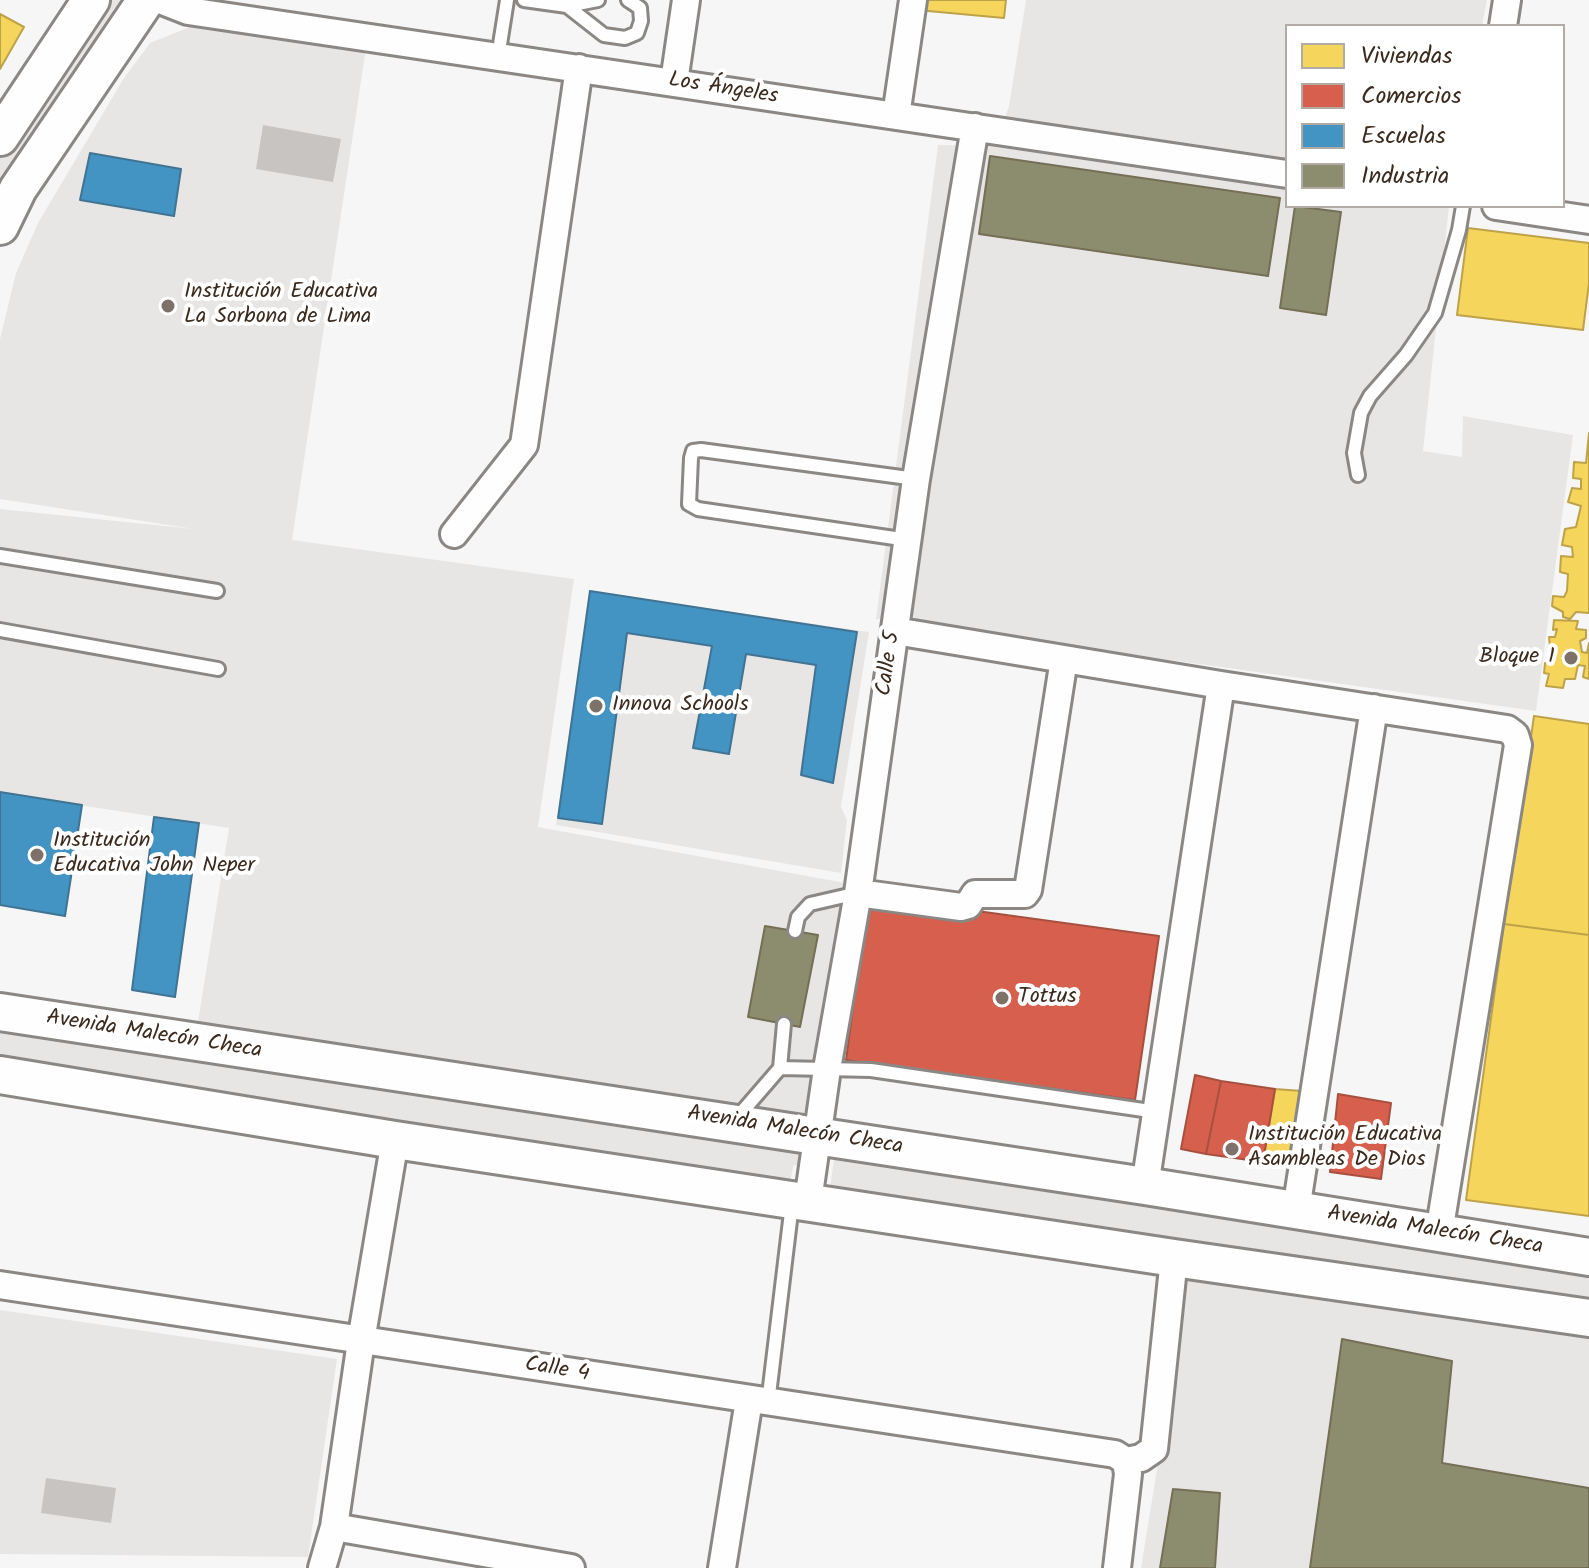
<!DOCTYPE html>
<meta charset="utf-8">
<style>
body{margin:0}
#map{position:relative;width:1589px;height:1568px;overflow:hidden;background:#f7f6f6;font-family:Kalam,sans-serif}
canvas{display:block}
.legend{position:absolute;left:1285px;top:24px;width:280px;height:184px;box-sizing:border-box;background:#fff;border:2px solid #b1aaa5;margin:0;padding:10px 14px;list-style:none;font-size:24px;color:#3b2a1e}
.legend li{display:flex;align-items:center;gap:16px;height:40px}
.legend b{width:40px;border:2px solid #b1aaa5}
</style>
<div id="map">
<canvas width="1589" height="1568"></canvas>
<ul class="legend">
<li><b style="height:22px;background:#f6d55c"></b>Viviendas</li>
<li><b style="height:22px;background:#d6604d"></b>Comercios</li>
<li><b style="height:22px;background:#4393c3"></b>Escuelas</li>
<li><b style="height:22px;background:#8c8c6e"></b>Industria</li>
</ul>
</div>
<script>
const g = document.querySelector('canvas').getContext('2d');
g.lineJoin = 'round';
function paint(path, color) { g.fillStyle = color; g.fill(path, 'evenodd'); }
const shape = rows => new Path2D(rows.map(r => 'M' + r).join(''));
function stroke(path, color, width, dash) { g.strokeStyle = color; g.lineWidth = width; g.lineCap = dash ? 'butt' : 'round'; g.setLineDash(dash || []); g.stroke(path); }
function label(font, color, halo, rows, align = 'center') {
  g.font = font + ' Kalam,sans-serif'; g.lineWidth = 8; g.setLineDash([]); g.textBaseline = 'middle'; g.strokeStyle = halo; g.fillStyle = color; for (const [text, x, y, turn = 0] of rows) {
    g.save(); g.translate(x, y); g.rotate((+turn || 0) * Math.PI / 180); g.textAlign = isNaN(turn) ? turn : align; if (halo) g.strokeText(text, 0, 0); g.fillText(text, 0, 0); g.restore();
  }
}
const built = shape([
 [1026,0,1487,0,1482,26,1287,26,1287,206,1449,206,1423,451,1462,457,1463,416,1573,435,1536,711,876,619,938,145,995,146,1009,106],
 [195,25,366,48,292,540,574,579,538,827,851,884,801,1166,189,1078,229,828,0,793,0,509,194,529,0,499,0,339,16,273,38,223,124,78,150,43],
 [590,591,869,632,841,807,847,820,841,873,556,825],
 [1196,1228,1589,1289,1589,1568,1141,1568],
 [0,1310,337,1359,308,1557,0,1554]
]);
const green = shape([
 [104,0,126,0,0,204,0,156],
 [185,180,325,208,312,271,172,243],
 [173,249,316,280,301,350,157,319],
 [0,1023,797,1147,790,1183,0,1064],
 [835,1150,1589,1264,1589,1305,830,1189],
 [28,1327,147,1342,137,1418,19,1403],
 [192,1456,305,1471,296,1538,183,1523]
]);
const water = shape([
 [263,125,341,139,333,182,256,169],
 [46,1478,116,1488,111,1523,41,1513]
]);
const homes = shape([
 [918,0,1006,0,1004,18,917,10,918,0],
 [0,14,24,27,0,69,0,14],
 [1468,228,1589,243,1589,283,1583,330,1457,315,1468,228],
 [1589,433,1589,613,1576,612,1570,619,1563,617,1563,612,1552,606,1553,596,1564,597,1567,591,1568,574,1560,572,1561,556,1573,557,1572,547,1562,545,1565,529,1576,527,1581,506,1568,502,1572,488,1581,489,1581,479,1573,478,1574,462,1586,463,1589,433],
 [1554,620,1578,621,1576,629,1586,630,1586,638,1580,641,1582,652,1587,653,1589,643,1589,679,1583,677,1585,666,1578,665,1575,679,1565,679,1563,688,1546,686,1549,674,1544,673,1545,663,1553,663,1555,648,1550,647,1549,637,1555,637,1557,629,1553,630,1554,620],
 [1534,716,1589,724,1589,935,1504,924,1534,716],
 [1504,924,1589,935,1589,1216,1466,1200,1504,924],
 [1275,1089,1302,1091,1297,1167,1263,1162,1275,1089]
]);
const shops = shape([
 [868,896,1159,936,1135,1100,846,1060,868,896],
 [1195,1075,1221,1081,1206,1154,1181,1149,1195,1075],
 [1221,1081,1275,1089,1263,1162,1206,1154,1221,1081],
 [1338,1094,1391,1103,1381,1179,1330,1172,1338,1094]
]);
const schools = shape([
 [90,153,181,169,174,216,80,200,90,153],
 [590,591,857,632,833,783,801,775,816,665,746,654,729,754,693,748,712,646,627,633,602,824,558,818,590,591],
 [0,792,82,805,65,916,0,905,0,792],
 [154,817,199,823,175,997,132,990,154,817]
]);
const industry = shape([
 [990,156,1280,198,1268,276,979,234,990,156],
 [1295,206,1341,212,1326,315,1280,308,1295,206],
 [765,926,818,935,800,1027,748,1017,765,926],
 [1342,1339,1452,1361,1442,1463,1589,1488,1589,1568,1310,1568,1342,1339],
 [1173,1489,1220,1493,1215,1568,1160,1568,1173,1489]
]);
const service = shape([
 [524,0,567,6,598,0],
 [567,6,604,35,625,38,637,33,641,21,640,8,628,0],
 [498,57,507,0],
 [1358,475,1354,453,1361,413,1370,396,1406,355,1435,313,1459,230,1463,206],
 [908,540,698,509,689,504,691,458,693,451,701,450,916,479],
 [0,556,217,591],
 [0,630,218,669],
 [795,931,798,917,810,904,858,893],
 [780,1068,871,1070,1157,1112],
 [735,1120,780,1068,784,1024],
 [768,1403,792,1204]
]);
const minor = shape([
 [160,0,188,11,1287,174],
 [1503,26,1507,0],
 [674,82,686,0],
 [896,116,913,0],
 [1496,206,1589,220],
 [454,534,524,445,579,68],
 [895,631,1221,685,1507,729,1515,735,1518,745,1439,1233],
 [858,893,961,907,968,905,975,894,1025,894,1028,890,1064,659],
 [1145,1186,1221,685],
 [808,1201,827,1069,858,893,916,479,975,127],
 [1296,1210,1374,708],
 [0,1285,1115,1454,1126,1461,1128,1474,1117,1568],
 [1126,1461,1141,1458,1154,1449,1174,1258],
 [334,1527,571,1568],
 [322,1568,334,1527,361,1341,395,1140],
 [722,1568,749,1400]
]);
const secondary = shape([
 [0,137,91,0],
 [0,226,18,189,146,0],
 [0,1012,1145,1186,1589,1257],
 [0,1075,395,1140,1174,1258,1589,1318]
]);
const markers = [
 [168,306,8,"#7d716a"],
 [1571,658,8,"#7d716a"],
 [596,706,8,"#7d716a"],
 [37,855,8,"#7d716a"],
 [1002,998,8,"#7d716a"],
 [1232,1149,8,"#7d716a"]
];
const streetNames = [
 ["Los Ángeles",723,90,9],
 ["Calle 5",890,664,-82],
 ["Avenida Malecón Checa",154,1036,9],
 ["Avenida Malecón Checa",795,1132,9],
 ["Avenida Malecón Checa",1435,1232,9],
 ["Calle 4",557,1371,9]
];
const poiNames = [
 ["Institución Educativa",184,293],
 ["La Sorbona de Lima",184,318],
 ["Bloque 1",1555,658,"right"],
 ["Innova Schools",612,706],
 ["Institución",53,842],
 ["Educativa John Neper",53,867],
 ["Tottus",1018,998],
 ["Institución Educativa",1248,1136],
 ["Asambleas De Dios",1248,1161]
];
paint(built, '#e8e6e5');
paint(green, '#e8e6e4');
paint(water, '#c8c4c1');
paint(homes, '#f6d55c');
stroke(homes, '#bea249', 2);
paint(shops, '#d6604d');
stroke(shops, '#a8503f', 2);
paint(schools, '#4393c3');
stroke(schools, '#417492', 2);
paint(industry, '#8c8c6e');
stroke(industry, '#746f56', 2);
stroke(service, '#8b8784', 18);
stroke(minor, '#8b8784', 32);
stroke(secondary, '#8b8784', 42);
stroke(service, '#fefefe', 12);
stroke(minor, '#fefefe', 26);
stroke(secondary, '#fefefe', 36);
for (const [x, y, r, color] of markers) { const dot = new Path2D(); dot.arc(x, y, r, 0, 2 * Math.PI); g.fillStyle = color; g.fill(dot); stroke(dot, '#fff', 3); }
label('22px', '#3b2a1e', '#fff', streetNames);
label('22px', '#3b2a1e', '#fff', poiNames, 'left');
</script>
